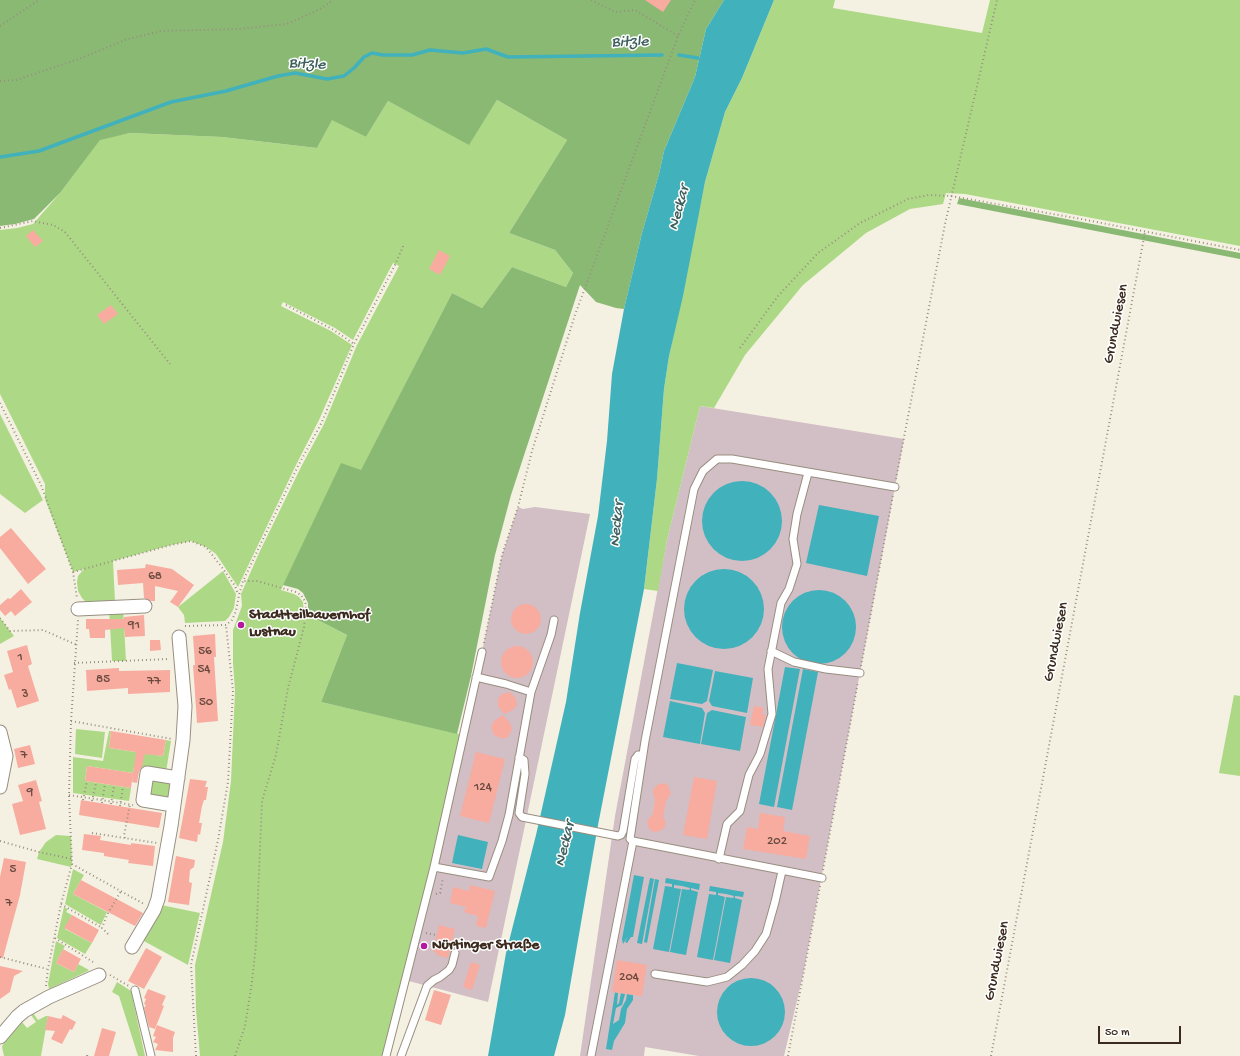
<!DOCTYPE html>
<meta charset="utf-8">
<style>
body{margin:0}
#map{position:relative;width:1240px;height:1056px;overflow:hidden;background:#f4f1e2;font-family:"Gochi Hand",sans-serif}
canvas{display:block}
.scale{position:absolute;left:1098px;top:1026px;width:83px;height:18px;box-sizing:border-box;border:2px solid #3b2a1e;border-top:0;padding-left:5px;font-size:12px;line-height:14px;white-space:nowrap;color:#3b2a1e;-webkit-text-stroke:3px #fff;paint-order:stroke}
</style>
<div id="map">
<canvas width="1240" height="1056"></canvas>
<div class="scale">50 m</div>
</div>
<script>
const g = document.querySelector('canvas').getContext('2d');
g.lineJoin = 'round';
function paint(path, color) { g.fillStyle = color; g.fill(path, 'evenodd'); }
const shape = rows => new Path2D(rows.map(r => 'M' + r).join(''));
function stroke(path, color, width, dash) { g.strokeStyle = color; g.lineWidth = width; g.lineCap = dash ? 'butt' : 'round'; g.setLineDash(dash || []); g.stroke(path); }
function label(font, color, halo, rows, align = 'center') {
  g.font = font + ' "Gochi Hand",sans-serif'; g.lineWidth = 3; g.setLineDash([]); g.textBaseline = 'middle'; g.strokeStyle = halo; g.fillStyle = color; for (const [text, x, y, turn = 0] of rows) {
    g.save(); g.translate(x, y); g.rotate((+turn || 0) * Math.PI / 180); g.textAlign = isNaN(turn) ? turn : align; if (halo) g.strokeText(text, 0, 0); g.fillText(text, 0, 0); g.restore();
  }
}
const industrial = shape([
 [700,406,904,439,803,975,784,1056,699,1056,645,1047,644,1056,580,1056,615,816,667,540],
 [518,507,523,509,535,507,590,514,488,1002,405,980,482,652,502,555]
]);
const green = shape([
 [774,0,835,0,833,8,982,33,990,0,1240,0,1240,246,965,194,946,193,943,204,910,209,866,233,803,285,745,355,714,408,700,406,667,540,658,591,644,589,657,479,664,389,669,356,705,182,725,112,742,78],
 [497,100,567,140,509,233,555,250,573,273,566,287,512,267,482,308,452,293,361,471,341,464,281,590,294,594,299,597,303,602,304,613,347,635,321,702,463,735,386,1056,200,1056,196,1010,195,965,223,842,231,781,235,691,233,663,233,630,242,606,241,594,259,553,301,467,324,424,357,345,399,266,393,263,353,340,335,328,283,302,281,306,331,331,352,345,319,420,296,465,238,587,216,554,206,547,191,541,171,545,113,561,115,602,87,603,82,598,78,591,77,582,78,576,84,569,73,572,45,499,45,484,0,394,0,230,17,228,33,224,60,193,100,139,130,133,222,137,317,148,332,119,366,137,388,101,469,144],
 [0,414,43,500,25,513,0,494],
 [223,571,236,594,234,608,229,617,225,621,185,623,184,615,178,607],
 [123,607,126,661,112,661,109,608],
 [0,618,14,636,0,644],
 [1234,695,1240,696,1240,776,1219,773],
 [76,729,105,732,102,758,75,754],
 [109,731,111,731,109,748,163,756,166,740,171,741,166,772,134,767,133,773,87,766,85,781,131,788,129,801,73,793,73,757,103,761],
 [151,779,172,782,169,799,149,797],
 [56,835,71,836,72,864,71,867,37,859,39,852,46,842],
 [73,869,84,875,73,894,107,912,101,925,65,904],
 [161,905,200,913,188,965,142,940],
 [64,907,68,909,66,912,72,915,65,929,92,943,85,954,57,938],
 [56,941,65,946,56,963,74,972,78,964,89,970,88,971,49,989,48,984],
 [117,982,131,991,145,1056,138,1056,119,996,112,992],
 [33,1013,38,1020,46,1016,48,1016,41,1056,4,1056,2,1047,4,1042,22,1022,27,1028,36,1022,31,1015]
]);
const forest = shape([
 [0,0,724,0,706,29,695,77,664,151,659,174,642,233,624,309,616,308,596,302,580,285,511,495,495,555,471,676,457,734,321,702,347,635,308,615,308,603,303,593,298,589,283,585,341,463,361,470,452,293,482,308,512,267,566,287,573,273,555,250,509,233,567,140,497,100,469,145,388,101,366,137,332,120,317,148,222,137,130,133,100,140,60,193,34,219,15,224,0,226],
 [959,198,1240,253,1240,259,957,204]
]);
const water = shape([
 [724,0,774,0,742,78,725,112,705,182,683,296,669,356,664,389,657,479,644,589,598,825,565,1015,554,1056,488,1056,506,953,536,835,566,702,580,613,598,516,607,441,612,374,624,309,642,233,659,174,664,151,695,77,706,29],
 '702 521a40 40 0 1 1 80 0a40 40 0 1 1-80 0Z',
 [819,505,879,516,867,576,806,563],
 '684 609a40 40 0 1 1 80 0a40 40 0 1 1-80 0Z',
 '782 627a37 37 0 1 1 74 0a37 37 0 1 1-74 0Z',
 [677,663,713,670,707,701,702,704,670,699],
 [785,667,800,669,774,807,759,804],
 [803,669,818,672,792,810,777,807],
 [715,671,753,678,747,713,712,706,709,701],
 [670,701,702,708,705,713,700,744,663,737],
 [712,710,746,717,740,751,701,744,707,713],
 [458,835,488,842,482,869,452,863],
 [634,875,644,877,633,937,631,937,627,943,625,942,628,936,623,944,622,939],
 [650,878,654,879,642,944,637,943],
 [666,878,700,884,699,890,691,888,691,890,698,892,686,955,670,952,682,889,689,890,690,888,682,886,674,885,674,888,681,889,669,952,653,949,665,886,672,887,672,884,665,883],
 [655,879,659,880,647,943,644,942],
 [710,886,744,892,743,897,735,896,735,898,742,900,730,963,714,960,726,897,733,898,734,896,726,894,718,893,718,895,725,897,713,960,697,957,709,894,716,895,716,892,709,891],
 '717 1012a34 34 0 1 1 68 0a34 34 0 1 1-68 0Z',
 [615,992,618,993,617,1005,619,1003,621,993,625,994,622,1005,616,1008,613,1024,619,1020,621,1009,626,1000,627,994,633,995,633,1000,627,1009,625,1023,614,1041,612,1050,606,1049]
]);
const stream = shape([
 [679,55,698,58],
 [0,157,39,151,171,102,226,91,278,76,295,73,327,79,344,76,354,68,364,57,372,53,383,55,412,55,430,50,463,53,486,49,508,57,662,55]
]);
const building = shape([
 [645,0,671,0,663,12],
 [33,230,43,241,35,247,26,236],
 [439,250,450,256,440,275,429,269],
 [111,305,118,314,104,324,97,315],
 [11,528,46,569,28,584,0,548,0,537],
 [146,564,172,569,194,585,178,607,170,602,178,591,155,586,155,601,151,601,144,598,143,583,118,585,117,570,145,568],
 [21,589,32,602,15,616,11,611,5,616,0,610,0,605,8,598,10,599],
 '511 619a15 15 0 1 1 30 0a15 15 0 1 1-30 0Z',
 [144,615,145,636,125,637,124,628,105,630,105,638,90,638,89,629,86,629,86,619,124,619,124,617],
 [215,634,216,657,214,657,218,721,197,723,193,665,195,665,193,636],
 [150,640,160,640,161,650,150,651],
 [27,645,32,664,28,666,39,701,17,708,11,689,9,690,4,675,13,672,7,651],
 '501 662a16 16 0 1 1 32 0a16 16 0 1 1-32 0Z',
 [119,668,119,671,170,670,170,692,128,694,128,688,87,691,86,670],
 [510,692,516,698,517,705,513,710,504,714,498,706,498,699,502,694],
 [754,706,764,708,762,714,766,715,763,727,750,725],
 [503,715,510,723,512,729,508,737,502,739,494,735,491,727,494,721],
 [111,731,166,740,163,756,145,754,142,767,139,772,137,783,132,782,133,773,131,788,85,781,87,766,133,773,136,752,109,748],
 [30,745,35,764,18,768,14,749],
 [476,752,505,759,489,823,460,816],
 [694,777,717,781,707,839,683,835],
 [190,779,207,781,205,787,208,787,206,800,204,800,202,806,199,823,202,823,200,835,198,834,197,842,179,838],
 [36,780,42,801,39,802,46,829,20,835,12,804,23,801,18,785],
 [663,783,668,785,671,794,666,801,663,817,666,822,664,828,660,831,654,832,649,829,647,821,653,814,655,799,653,793,653,790,657,785],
 [81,800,162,813,159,828,79,815],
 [760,813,785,817,783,831,810,836,806,859,743,849,747,827,758,829],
 [84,834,101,836,100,840,131,845,131,843,155,846,153,866,128,863,129,860,104,856,104,853,82,850],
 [176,856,195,860,194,867,190,870,189,882,192,883,189,905,168,902],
 [4,858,26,862,20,895,3,958,0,958,0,877],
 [81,880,143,913,135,926,73,894],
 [470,885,495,891,486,928,476,926,478,916,464,912,466,907,450,903,453,887,469,891],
 [72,915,99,930,92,943,64,928],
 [439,925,455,929,448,958,436,955,437,953,433,951],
 [146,948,162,957,144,989,128,981],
 [63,949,81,959,74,972,56,963],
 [617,960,647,965,642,996,612,992],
 [471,962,480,965,472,990,463,987],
 [0,966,23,971,14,976,10,992,0,999],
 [148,989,166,996,162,1005,164,1006,155,1029,149,1027,144,1008,146,1005,144,1004,146,999,144,998],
 [434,990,451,995,441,1025,425,1020],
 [63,1015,76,1022,72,1030,70,1029,62,1044,51,1039,55,1031,45,1030,48,1016,61,1019],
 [157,1025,175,1032,173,1038,173,1052,155,1050,158,1044,153,1042,156,1037,153,1036],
 [102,1028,116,1032,109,1056,94,1056]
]);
const path = shape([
 [591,0,615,12,635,10,678,36],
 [0,26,39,0],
 [0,81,16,80,79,59,125,40,161,31,239,29,287,24,320,9,333,0],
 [0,228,33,221,53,225,65,232,170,364],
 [286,305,334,330,354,344],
 [740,348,778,296,818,253,860,223,908,199,929,195,951,196,1081,219,1240,250],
 [0,403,41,485,73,572,77,598],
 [896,479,945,224,997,0],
 [73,572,171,545,191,541,206,547,224,570,235,586,238,594],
 [0,618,10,631,43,630,77,645],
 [185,626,226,625,232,620,236,611,239,595,243,581,298,466,322,422,354,344,395,265,404,244],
 [484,643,502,555,518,507,532,451,575,315,678,36,695,0],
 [74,663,169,659],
 [861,666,893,495],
 [71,721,172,739],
 [69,795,133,805],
 [83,800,87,781],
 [92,801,96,783],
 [102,803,105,784],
 [111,804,114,786],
 [120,806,123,787],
 [92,833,157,843],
 [125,838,124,836,130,804],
 [0,841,39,852,72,859],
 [72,864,144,904],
 [823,870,858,682],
 [436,894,440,893,443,878],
 [61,904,102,928],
 [426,933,436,935],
 [108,934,102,928,107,915,121,891],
 [55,938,93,962],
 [0,957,47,969],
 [110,975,129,986],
 [46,986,48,969,61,904,72,864,69,795,71,721,78,620],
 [87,1056,88,1053],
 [196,1056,191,965,218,840,228,782,233,691,226,625],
 [235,1056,245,1026,252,982,256,944,262,801,276,755,288,688,304,627,306,606,305,601,301,595,296,592,257,581,243,581],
 [788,1056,820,886],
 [991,1056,1145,232]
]);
const lane = shape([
 [771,651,794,662,826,669,860,673],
 [531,692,551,635,554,620],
 [519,757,524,760,525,774,519,813,522,817,618,836,621,835,623,831,635,759,638,755,643,755],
 [633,841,630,839,645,741,694,489,703,471,717,459,732,459,895,487],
 [719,859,727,824,740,811,749,775,760,754,772,714,768,669,781,603,789,589,797,564,793,539,797,514,808,473],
 [434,867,489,877,502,841,509,815,531,692,506,684,476,677],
 [655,974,707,982,727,977,742,965,755,951,766,934,775,902,782,871],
 [135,990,151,1056],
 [386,1056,434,867,482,652],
 [401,1056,427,986,434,980,440,977,449,970,452,965,455,953],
 [591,1056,633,841,822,878]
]);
const street = shape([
 [78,609,145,606],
 [0,732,6,756,0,787],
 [173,805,143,800,147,773,178,778],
 [132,947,154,910,158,899,171,826,183,740,185,706,179,637],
 [0,1037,17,1017,24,1011,49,997,99,975]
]);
const markers = [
 [241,625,4,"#b5179e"],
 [424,946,4,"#b5179e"]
];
const numberNames = [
 ["68",155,577],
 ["91",134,626],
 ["56",205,652],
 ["1",20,658],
 ["54",204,670],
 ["85",103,680],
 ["77",154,682],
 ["3",25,695],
 ["50",206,703],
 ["7",24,756],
 ["124",483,788],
 ["9",30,793],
 ["202",777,842],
 ["5",13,870],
 ["7",9,904],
 ["204",629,978]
];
const streetNames = [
 ["Grundwiesen",1117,324,-79],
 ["Grundwiesen",1057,642,-79],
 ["Grundwiesen",998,961,-79]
];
const poiNames = [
 ["Stadtteilbauernhof",249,616],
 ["Lustnau",249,633],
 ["Nürtinger Straße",432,946]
];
const waterNames = [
 ["Bitzle",630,43,-1],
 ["Bitzle",307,65,3],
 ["Neckar",680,208,-75],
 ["Neckar",618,524,-85],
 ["Neckar",566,844,-77]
];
paint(industrial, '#d2bec5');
paint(green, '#add986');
paint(forest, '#8ab973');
paint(water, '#41b1bb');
stroke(stream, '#41b1bb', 3.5);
paint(building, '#f8aca0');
stroke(lane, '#988e80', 9);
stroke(street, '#988e80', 15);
stroke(path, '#988e80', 2, [1, 3]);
stroke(lane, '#fff', 7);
stroke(street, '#fff', 13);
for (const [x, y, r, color] of markers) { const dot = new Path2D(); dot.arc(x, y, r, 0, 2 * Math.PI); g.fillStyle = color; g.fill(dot); stroke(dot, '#fff', 1.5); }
label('13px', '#6a4a3e', null, numberNames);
label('15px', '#3b2a1e', '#fff', streetNames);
label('bold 15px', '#3b2a1e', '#fff', poiNames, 'left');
label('italic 16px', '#3d605d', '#fff', waterNames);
</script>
